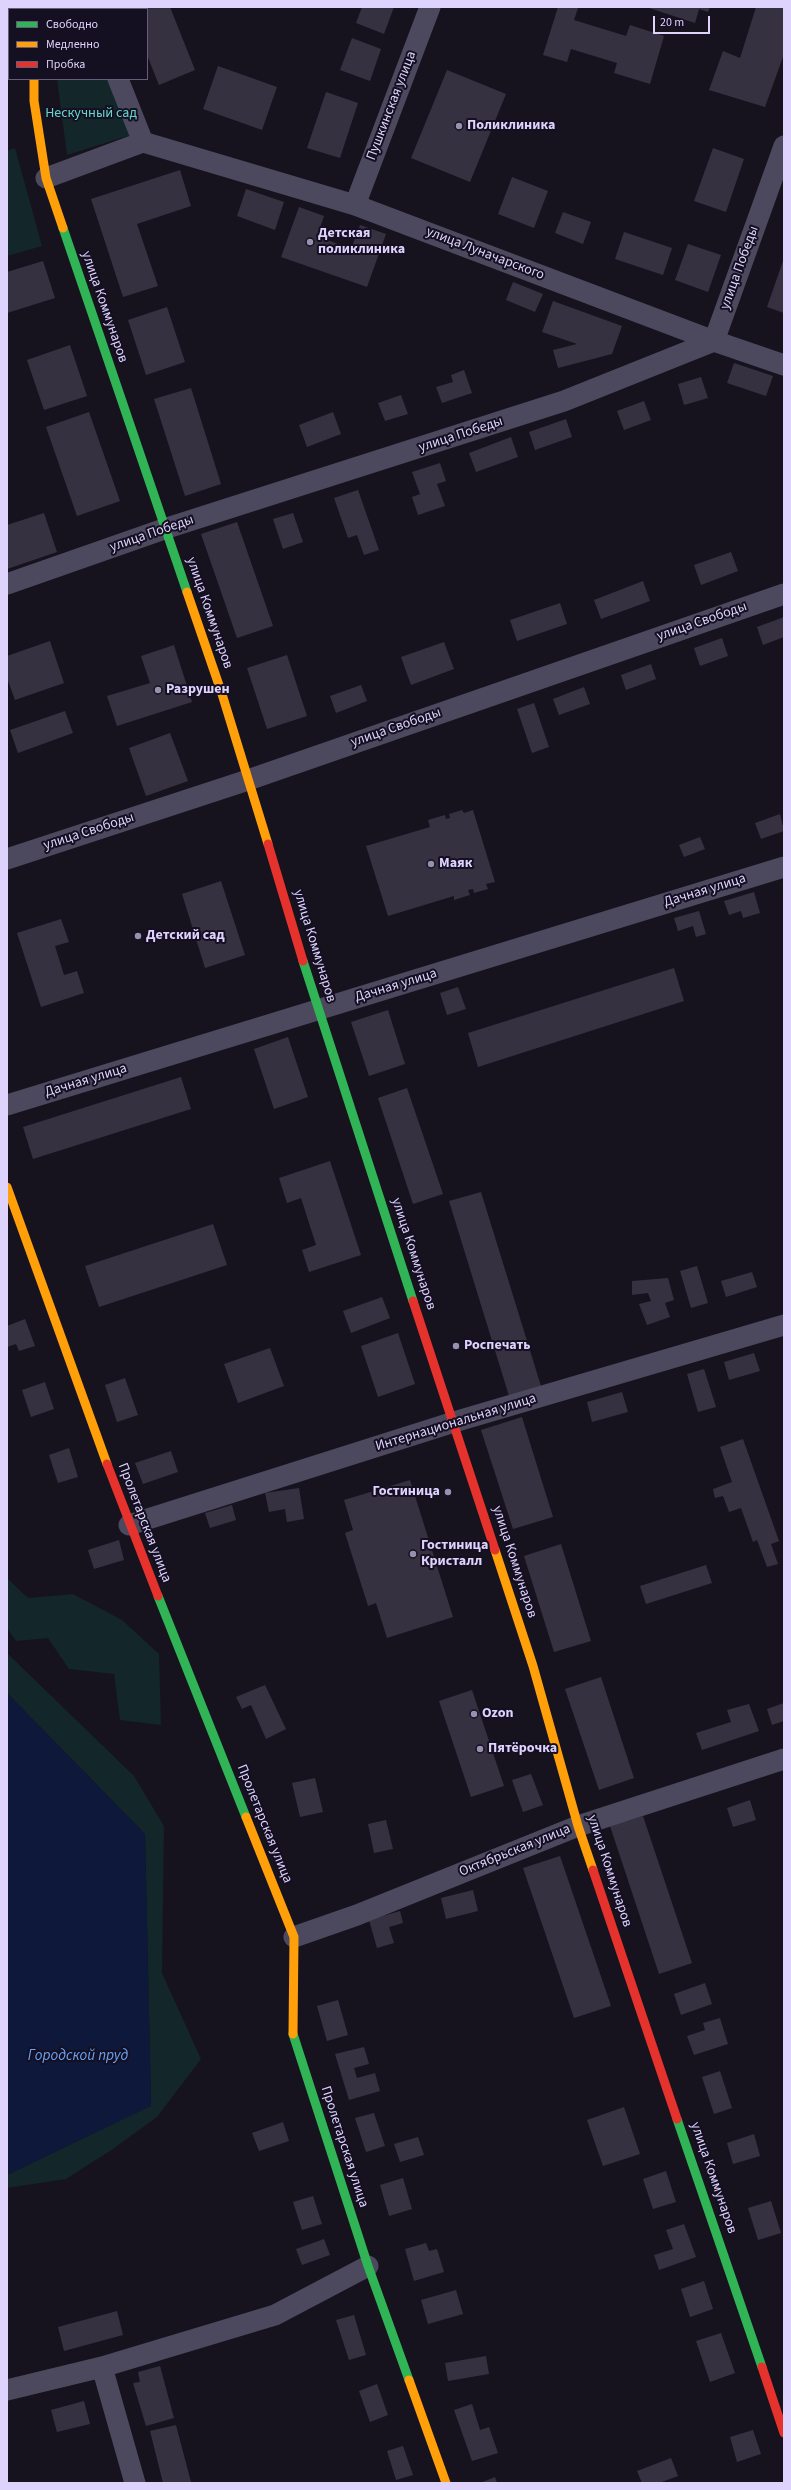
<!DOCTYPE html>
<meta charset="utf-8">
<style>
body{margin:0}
#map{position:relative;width:791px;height:2490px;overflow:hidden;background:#16131e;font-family:"Source Sans 3",sans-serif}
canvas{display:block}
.frame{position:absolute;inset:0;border:8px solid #ddd3fc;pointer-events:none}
.legend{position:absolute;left:8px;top:8px;width:140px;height:72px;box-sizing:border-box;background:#150f22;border:1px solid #655d79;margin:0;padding:5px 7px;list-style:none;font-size:12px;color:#ddd3fc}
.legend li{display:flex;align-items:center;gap:8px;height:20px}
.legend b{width:20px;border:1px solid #655d79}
.scale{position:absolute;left:653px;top:16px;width:57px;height:18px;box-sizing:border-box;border:2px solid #ddd3fc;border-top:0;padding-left:5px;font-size:12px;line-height:14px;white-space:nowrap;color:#ddd3fc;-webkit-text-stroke:3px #150f22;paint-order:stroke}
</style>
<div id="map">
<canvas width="791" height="2490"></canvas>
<div class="frame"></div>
<ul class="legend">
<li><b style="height:5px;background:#30b455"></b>Свободно</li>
<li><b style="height:5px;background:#ff9f0a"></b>Медленно</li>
<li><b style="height:5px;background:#e5322d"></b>Пробка</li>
</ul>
<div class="scale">20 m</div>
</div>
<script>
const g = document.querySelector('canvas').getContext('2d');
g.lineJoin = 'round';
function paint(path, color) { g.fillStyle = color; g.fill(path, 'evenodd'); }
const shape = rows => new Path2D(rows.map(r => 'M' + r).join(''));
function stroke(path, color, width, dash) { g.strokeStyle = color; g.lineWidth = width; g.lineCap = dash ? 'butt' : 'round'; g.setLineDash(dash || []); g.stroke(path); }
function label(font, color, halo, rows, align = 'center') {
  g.font = font + ' "Source Sans 3",sans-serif'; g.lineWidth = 4; g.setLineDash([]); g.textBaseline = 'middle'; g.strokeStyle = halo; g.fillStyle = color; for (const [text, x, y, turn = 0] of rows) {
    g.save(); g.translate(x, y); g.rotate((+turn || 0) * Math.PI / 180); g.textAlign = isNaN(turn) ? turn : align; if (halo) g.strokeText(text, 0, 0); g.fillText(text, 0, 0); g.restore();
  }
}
const green = shape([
 [57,79,108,79,131,135,67,155],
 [15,148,42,246,7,256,7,151],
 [7,1578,28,1598,73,1594,122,1620,159,1654,161,1725,120,1720,114,1674,69,1669,48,1638,16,1641,7,1628],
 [7,1653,134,1776,164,1826,162,1973,201,2059,157,2117,113,2149,66,2179,7,2188,7,2175,151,2105,145,1834,7,1693]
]);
const water = shape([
 [7,1693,145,1834,151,2106,7,2175]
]);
const building = shape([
 [128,7,170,7,195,70,159,85,147,55,147,9,129,9],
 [362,7,394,7,384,34,356,23],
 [558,7,578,8,574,20,626,36,630,25,664,36,650,84,614,73,617,63,571,49,567,62,543,55],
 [646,7,710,7,708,12,699,9,695,23],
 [756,7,784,7,784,54,765,107,709,90,723,51,740,58],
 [352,38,381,49,370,81,340,70],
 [218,66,277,87,262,130,203,109],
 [447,70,506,94,470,182,411,158],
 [326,92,358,103,340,158,307,148],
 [713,148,744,159,726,212,694,201],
 [180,170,191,206,137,224,158,286,123,297,91,199],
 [512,177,548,191,534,228,498,214],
 [246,189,284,202,275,230,237,216],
 [299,207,324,216,317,236,351,249,360,225,386,234,367,287,281,257],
 [563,212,591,222,583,244,555,233],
 [624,232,672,248,663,275,615,259],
 [688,244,721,255,708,292,675,280],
 [784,258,784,313,767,307],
 [43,261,55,298,7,313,7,272],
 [513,282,543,294,535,312,506,300],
 [553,301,622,326,612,354,558,368,553,350,577,344,542,332],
 [167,307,185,362,146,375,128,320],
 [70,345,87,396,44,410,27,360],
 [734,363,773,376,766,396,727,383],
 [464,370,472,393,442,403,436,387,453,382,451,375],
 [701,377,708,398,684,405,678,384],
 [191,388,221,484,185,496,154,399],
 [401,395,408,414,385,421,378,403],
 [644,401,651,420,624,430,617,411],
 [89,412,120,501,77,516,46,427],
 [333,412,341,434,307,447,299,425],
 [566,419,572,437,535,450,529,432],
 [511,437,518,457,476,472,469,453],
 [440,463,446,481,437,484,445,506,418,515,412,497,420,494,412,472],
 [358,490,379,550,364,555,357,535,348,538,334,498],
 [44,513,57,552,7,569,7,525],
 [293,513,303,542,283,549,273,519],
 [237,522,273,626,237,638,201,534],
 [731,552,738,571,701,585,694,565],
 [643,581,650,601,601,619,594,600],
 [560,603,567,624,517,641,510,620],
 [784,617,784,637,763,645,757,627],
 [722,638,728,656,700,666,694,648],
 [50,641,64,683,15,700,7,678,7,656],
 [444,642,454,669,411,685,401,657],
 [174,645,192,702,117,726,107,696,150,683,141,656],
 [287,655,307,716,267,729,247,668],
 [651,664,656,679,626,690,621,675],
 [361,685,367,701,336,713,330,696],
 [584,687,590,704,559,715,553,699],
 [534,703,549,747,532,753,517,709],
 [65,711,73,733,18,753,10,730],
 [170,733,188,781,146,796,129,748],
 [462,810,464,813,473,810,495,882,486,884,488,889,474,893,473,889,468,890,470,895,454,900,454,896,388,916,366,846,430,827,428,820,445,815,446,819,450,818,449,814],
 [780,814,784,831,761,839,755,823],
 [700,837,705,849,684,857,679,845],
 [221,881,245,955,205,968,182,894],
 [754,892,760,913,743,918,741,911,729,915,724,901],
 [699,911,706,934,696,937,693,926,678,931,674,918],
 [61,919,69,942,55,946,64,975,77,971,84,993,41,1007,17,933],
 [674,968,684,1001,478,1067,468,1033],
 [458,987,466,1009,447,1015,440,993],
 [388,1010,405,1064,369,1076,351,1022],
 [288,1037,308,1097,274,1109,254,1049],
 [181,1077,191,1109,33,1159,23,1127],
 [407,1088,443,1194,413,1204,378,1098],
 [330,1161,361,1255,309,1272,302,1250,316,1245,301,1198,287,1203,279,1178],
 [481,1192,541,1386,509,1396,449,1201],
 [213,1224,227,1265,99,1307,85,1266],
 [697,1266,708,1303,691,1308,680,1271],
 [752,1272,757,1287,726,1297,721,1281],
 [668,1278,674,1300,665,1303,670,1317,647,1325,639,1304,651,1301,648,1293,632,1295,632,1281],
 [382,1297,390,1318,351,1333,343,1311],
 [25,1319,35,1346,19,1351,16,1344,7,1347,7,1326],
 [398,1333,415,1384,378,1397,361,1346],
 [270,1348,284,1386,238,1403,224,1364],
 [754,1353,760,1371,729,1380,724,1362],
 [704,1369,716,1407,698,1412,687,1374],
 [125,1378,138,1415,117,1422,105,1385],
 [45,1382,54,1409,31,1417,22,1390],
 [622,1392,628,1412,592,1422,587,1402],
 [522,1417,553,1517,513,1529,481,1430],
 [743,1439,779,1541,771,1544,778,1564,767,1567,757,1540,753,1542,741,1508,729,1512,723,1496,715,1498,713,1489,732,1482,720,1447],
 [69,1448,78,1477,58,1483,49,1455],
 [171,1451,178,1472,143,1484,135,1463],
 [410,1480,453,1617,387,1638,376,1603,368,1606,345,1533,353,1530,344,1500],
 [299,1488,304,1519,287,1522,285,1509,269,1512,265,1493],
 [232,1505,236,1520,210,1528,205,1513],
 [119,1540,124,1560,94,1569,88,1550],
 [561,1544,591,1641,554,1652,524,1556],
 [706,1565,712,1583,646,1604,640,1586],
 [601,1677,634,1778,599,1790,565,1689],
 [265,1685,286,1729,266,1739,251,1705,242,1709,236,1697],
 [472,1690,504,1786,471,1797,439,1701],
 [784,1703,784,1721,772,1725,767,1709],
 [749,1704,759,1731,702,1750,696,1733,731,1722,727,1710],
 [531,1774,543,1805,523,1812,512,1780],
 [315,1778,323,1812,300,1817,292,1783],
 [750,1800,756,1820,733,1827,727,1808],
 [643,1816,692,1963,659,1974,610,1826],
 [386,1820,393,1849,374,1853,368,1824],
 [560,1856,611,2006,574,2018,523,1868],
 [473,1890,478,1911,446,1919,441,1898],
 [400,1911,403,1923,389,1927,394,1943,377,1948,369,1920],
 [705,1983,712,2004,681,2015,674,1994],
 [338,2000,348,2035,327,2041,317,2006],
 [720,2018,728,2044,694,2055,687,2036,705,2030,703,2023],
 [364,2047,369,2064,354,2068,357,2078,375,2073,380,2091,349,2100,335,2054],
 [720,2071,732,2108,714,2114,702,2077],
 [624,2107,640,2154,603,2166,587,2120],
 [374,2113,385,2146,366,2152,355,2118],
 [283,2122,289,2141,259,2151,252,2133],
 [754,2134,760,2156,733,2164,727,2143],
 [418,2137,424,2155,400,2162,394,2144],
 [666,2171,676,2202,653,2209,643,2179],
 [403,2178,412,2209,389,2216,380,2185],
 [313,2196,322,2224,302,2230,293,2202],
 [771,2201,781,2233,758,2240,748,2208],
 [684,2224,696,2257,659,2270,654,2255,673,2249,666,2230],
 [324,2239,330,2255,302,2265,296,2249],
 [426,2243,429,2251,437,2249,444,2272,414,2281,405,2249],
 [704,2281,713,2309,690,2317,681,2289],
 [456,2290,463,2314,428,2324,421,2300],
 [117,2311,123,2335,64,2351,58,2327],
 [354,2315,366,2355,349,2360,336,2320],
 [721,2333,735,2373,710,2382,696,2341],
 [486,2356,489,2374,448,2381,445,2363],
 [160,2366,174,2418,146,2426,133,2383,140,2382,138,2372],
 [377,2384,388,2415,370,2422,359,2391],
 [84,2401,90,2424,57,2432,51,2410],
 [472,2404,480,2430,489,2427,498,2453,472,2461,454,2410],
 [176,2425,191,2482,163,2483,150,2431],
 [753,2430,761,2454,737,2462,730,2437],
 [403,2446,413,2475,396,2480,387,2451],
 [671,2458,678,2476,659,2483,642,2483,637,2471],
 [495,2477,497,2483,480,2483]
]);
const street = shape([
 [89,7,90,9],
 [118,79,143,142],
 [46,178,143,142,355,205,714,341,784,365],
 [355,205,430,7],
 [7,584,164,529,564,401,714,341,784,146],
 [7,859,248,780,784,594],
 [7,1105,784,867],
 [129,1525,454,1422,784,1325],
 [294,1937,357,1915,578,1826,784,1759],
 [102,2367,135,2483],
 [7,2390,102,2367,275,2315,368,2266]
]);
const fast = shape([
 [45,9,46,7],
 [63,228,187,592],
 [303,961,413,1301],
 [158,1596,246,1817],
 [293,2034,368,2266,409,2380],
 [677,2119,762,2367]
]);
const slow = shape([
 [34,79,34,101,46,178,63,228],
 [187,592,222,694,268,844],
 [7,1187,107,1464],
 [495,1550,533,1666,578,1826,593,1870],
 [246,1817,294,1937,293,2034],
 [409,2380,446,2483]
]);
const jam = shape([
 [268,844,303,961],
 [413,1301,495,1550],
 [107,1464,158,1596],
 [593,1870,677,2119],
 [762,2367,784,2433]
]);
const markers = [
 [459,126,4,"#9790ae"],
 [310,242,4,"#9790ae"],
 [158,690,4,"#9790ae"],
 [431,864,4,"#9790ae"],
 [138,936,4,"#9790ae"],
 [456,1346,4,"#9790ae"],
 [448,1492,4,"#9790ae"],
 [413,1554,4,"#9790ae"],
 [474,1714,4,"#9790ae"],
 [480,1749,4,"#9790ae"]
];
const streetNames = [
 ["Пушкинская улица",392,106,-69],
 ["улица Луначарского",485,254,21],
 ["улица Победы",740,268,-70],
 ["улица Коммунаров",104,307,71],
 ["улица Победы",461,435,-18],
 ["улица Победы",152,534,-19],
 ["улица Коммунаров",209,613,71],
 ["улица Свободы",702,622,-19],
 ["улица Свободы",396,728,-19],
 ["улица Свободы",89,832,-18],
 ["Дачная улица",705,891,-17],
 ["улица Коммунаров",314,946,73],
 ["Дачная улица",396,986,-17],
 ["Дачная улица",86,1081,-17],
 ["улица Коммунаров",413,1254,72],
 ["Интернациональная улица",456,1423,-17],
 ["Пролетарская улица",144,1523,69],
 ["улица Коммунаров",514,1562,72],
 ["Пролетарская улица",264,1824,68],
 ["Октябрьская улица",515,1851,-22],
 ["улица Коммунаров",609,1871,72],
 ["Пролетарская улица",344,2147,72],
 ["улица Коммунаров",713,2178,71]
];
const parkNames = [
 ["Нескучный сад",91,114]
];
const poiNames = [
 ["Поликлиника",467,126],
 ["Детская",318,234],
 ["поликлиника",318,250],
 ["Разрушен",166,690],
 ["Маяк",439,864],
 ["Детский сад",146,936],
 ["Роспечать",464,1346],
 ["Гостиница",440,1492,"right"],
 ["Гостиница",421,1546],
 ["Кристалл",421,1562],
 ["Ozon",482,1714],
 ["Пятёрочка",488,1749]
];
const waterNames = [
 ["Городской пруд",78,2057]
];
paint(green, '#132629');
paint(water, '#0e183a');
paint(building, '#363140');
stroke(street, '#4c495e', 21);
stroke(fast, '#30b455', 9);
stroke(slow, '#ff9f0a', 9);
stroke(jam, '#e5322d', 9);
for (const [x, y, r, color] of markers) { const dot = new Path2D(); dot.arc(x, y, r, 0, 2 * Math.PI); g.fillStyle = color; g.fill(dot); stroke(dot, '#150f22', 1.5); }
label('14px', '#ddd3fc', '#150f22', streetNames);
label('14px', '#64d7c9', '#150f22', parkNames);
label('bold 14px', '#ddd3fc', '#150f22', poiNames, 'left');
label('italic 15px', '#68a2f5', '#150f22', waterNames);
</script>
